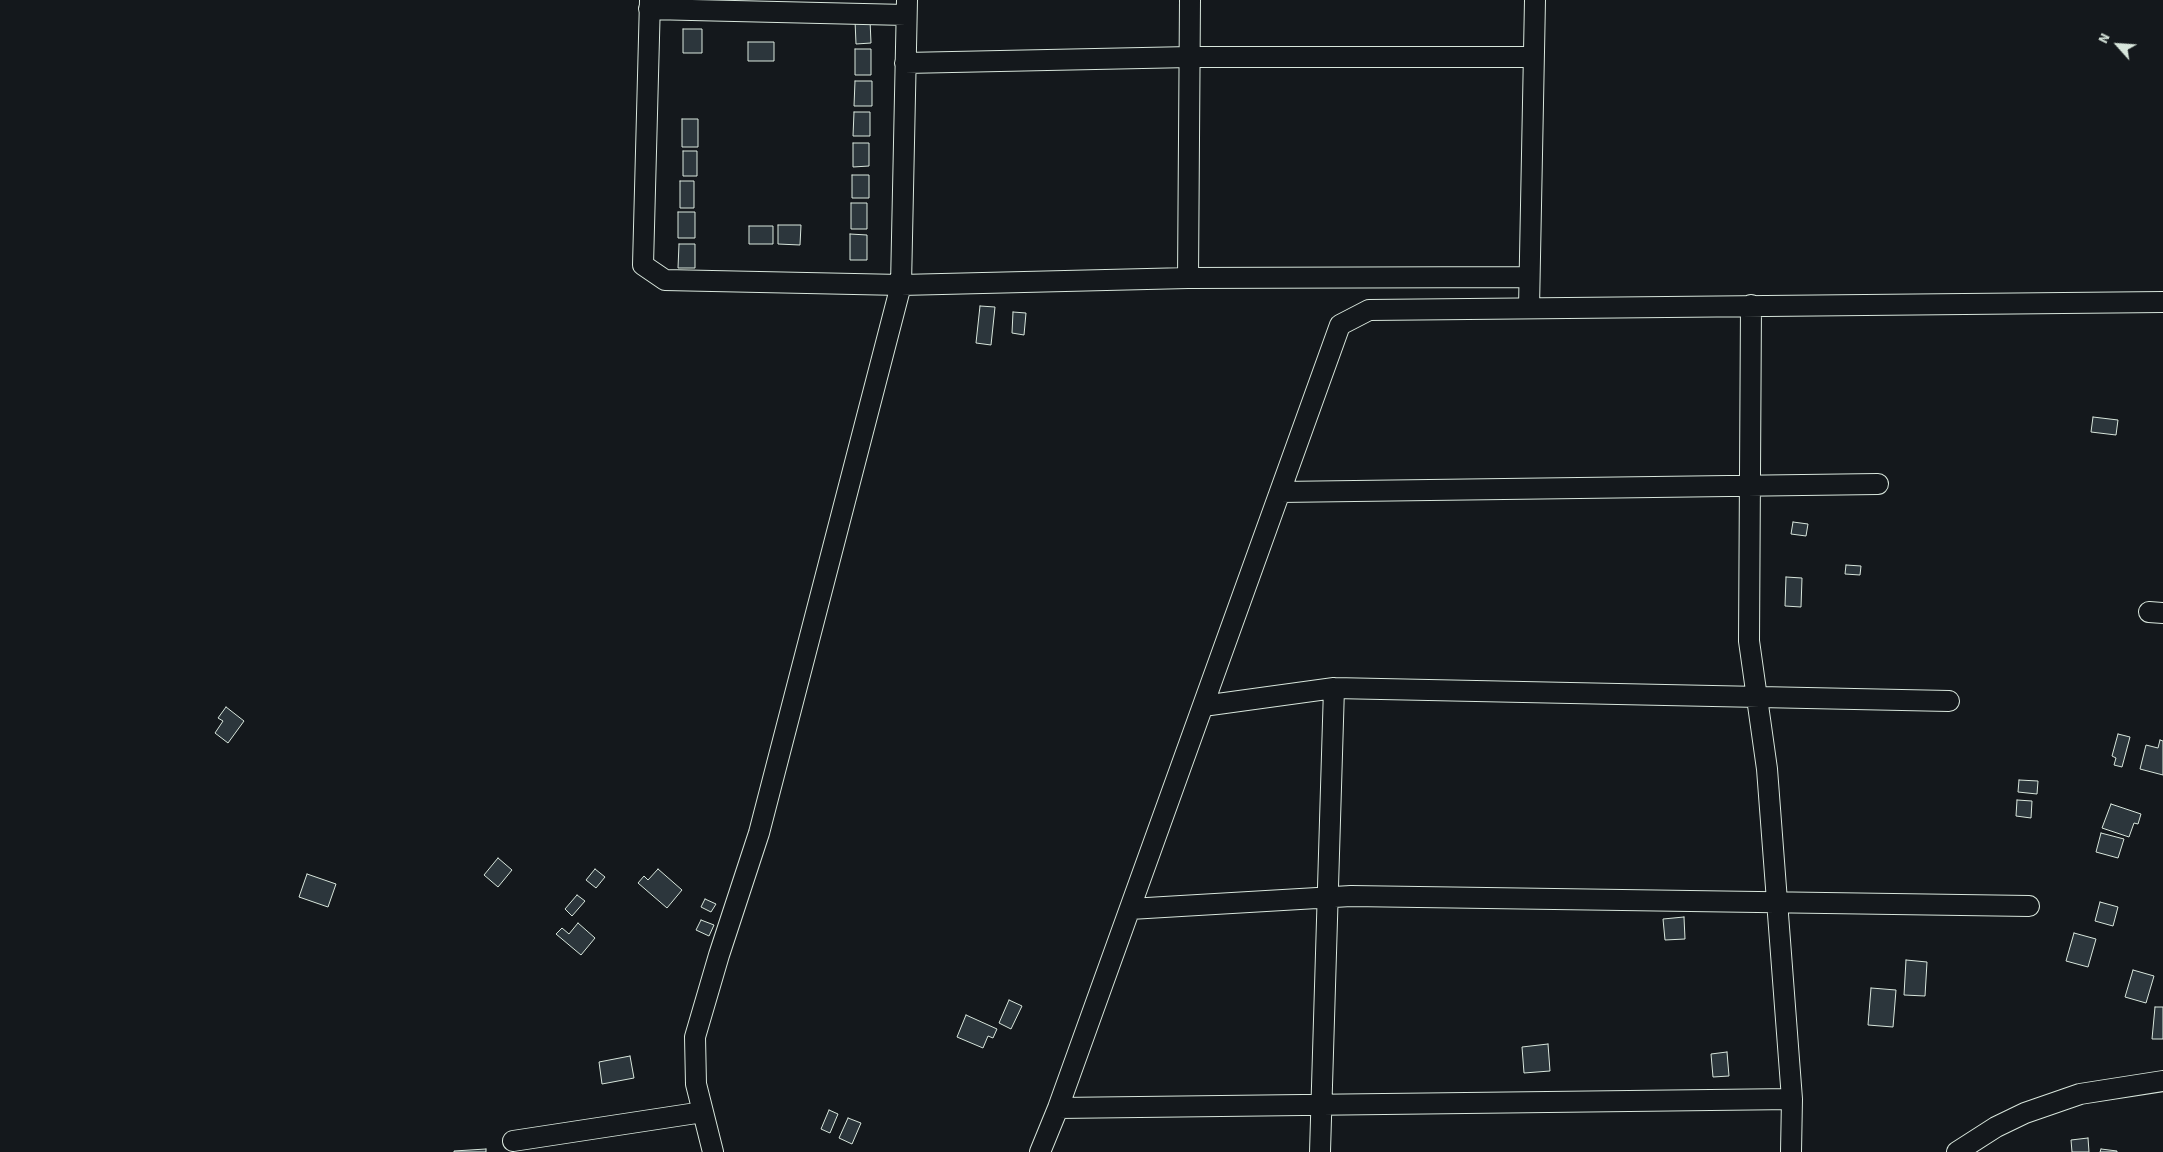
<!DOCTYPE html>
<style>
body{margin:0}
#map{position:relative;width:2163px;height:1152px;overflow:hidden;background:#14181c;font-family:"Source Sans 3",sans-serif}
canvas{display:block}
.north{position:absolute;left:2093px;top:20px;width:50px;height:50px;-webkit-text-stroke:4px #14181c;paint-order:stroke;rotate:296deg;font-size:14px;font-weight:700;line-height:20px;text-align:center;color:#d8e6dc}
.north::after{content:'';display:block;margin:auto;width:18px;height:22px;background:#d8e6dc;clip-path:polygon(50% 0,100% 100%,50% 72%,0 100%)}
</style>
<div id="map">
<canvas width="2163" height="1152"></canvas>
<div class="north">N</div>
</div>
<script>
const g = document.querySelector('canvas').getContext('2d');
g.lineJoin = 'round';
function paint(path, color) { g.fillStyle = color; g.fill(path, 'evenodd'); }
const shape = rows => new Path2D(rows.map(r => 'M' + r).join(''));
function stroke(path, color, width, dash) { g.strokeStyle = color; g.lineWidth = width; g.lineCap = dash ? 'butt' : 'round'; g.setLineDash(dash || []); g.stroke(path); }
const building = shape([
 [855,20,870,20,871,43,856,44,855,20],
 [683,29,702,29,702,53,683,53,683,29],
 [748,42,774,42,774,61,748,61,748,42],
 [855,49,871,49,871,75,855,75,855,49],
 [855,81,872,81,872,106,854,106,855,81],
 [854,112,870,112,870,136,853,136,854,112],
 [682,119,698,119,698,147,682,147,682,119],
 [853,143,869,143,869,166,853,167,853,143],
 [683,151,697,151,697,176,683,176,683,151],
 [852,175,869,175,869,198,852,198,852,175],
 [680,181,694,181,694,208,680,208,680,181],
 [851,203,867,203,867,229,851,229,851,203],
 [678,212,695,212,695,238,678,238,678,212],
 [778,225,801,225,800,245,778,244,778,225],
 [749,226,773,226,773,244,749,244,749,226],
 [850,234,867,235,867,260,850,260,850,234],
 [679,244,695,244,695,268,678,268,679,244],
 [980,306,995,307,991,345,976,343,980,306],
 [1013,312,1026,313,1024,335,1012,333,1013,312],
 [2093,417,2118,420,2116,435,2091,432,2093,417],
 [1793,522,1808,524,1806,536,1791,534,1793,522],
 [1846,565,1861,566,1860,575,1845,574,1846,565],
 [1786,577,1802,578,1801,607,1785,606,1786,577],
 [226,707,244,721,228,743,215,733,223,721,218,718,226,707],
 [2118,734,2130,737,2122,767,2114,765,2116,758,2112,756,2118,734],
 [2160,740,2163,741,2163,775,2140,769,2146,745,2158,748,2160,740],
 [2019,780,2038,781,2037,794,2018,792,2019,780],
 [2017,800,2032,801,2031,818,2016,816,2017,800],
 [2111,804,2141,814,2138,824,2134,823,2129,837,2102,828,2111,804],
 [2101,833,2124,839,2118,858,2096,852,2101,833],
 [498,858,512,870,498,887,484,875,498,858],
 [595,869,605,877,596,888,586,880,595,869],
 [658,869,682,890,667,908,638,883,644,876,648,880,658,869],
 [307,874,336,884,328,907,299,897,307,874],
 [577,895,585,901,572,916,565,909,577,895],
 [705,899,716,904,711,912,701,907,705,899],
 [2100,902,2118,907,2113,926,2095,921,2100,902],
 [1684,917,1685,939,1665,940,1663,919,1684,917],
 [701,920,714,925,709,936,696,930,701,920],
 [578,923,595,938,581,955,556,934,562,928,569,934,578,923],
 [2074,933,2096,939,2088,967,2066,961,2074,933],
 [1906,960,1927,962,1925,996,1904,995,1906,960],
 [2133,970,2154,976,2146,1003,2125,997,2133,970],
 [1871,988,1896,990,1893,1027,1868,1025,1871,988],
 [1009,1000,1022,1006,1011,1029,999,1023,1009,1000],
 [2155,1007,2163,1007,2163,1039,2152,1039,2155,1007],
 [966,1015,997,1029,993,1038,988,1036,983,1048,957,1037,966,1015],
 [1548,1044,1550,1071,1524,1073,1522,1047,1548,1044],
 [1727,1052,1729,1076,1713,1077,1711,1054,1727,1052],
 [630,1056,634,1078,602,1084,599,1062,630,1056],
 [829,1110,838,1114,830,1133,821,1129,829,1110],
 [848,1118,861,1123,852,1144,839,1138,848,1118],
 [2088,1138,2089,1152,2072,1152,2071,1140,2088,1138],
 [486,1149,486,1152,454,1152,454,1151,486,1149],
 [2101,1149,2117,1151,2117,1152,2100,1152,2101,1149]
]);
const minor = shape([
 [650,0,643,265,665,280,901,285,1188,278,1529,277],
 [649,9,906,15],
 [905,63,1190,57,1533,57],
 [1188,278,1190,0],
 [1751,305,1749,641,1767,769,1792,1099,1791,1152],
 [1529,308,1535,0],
 [1280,492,1878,484],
 [2149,612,2163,613],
 [1203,706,1334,688,1949,701],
 [1130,909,1351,896,2029,906],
 [1058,1108,1792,1099],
 [513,1141,703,1112],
 [713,1152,696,1084,695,1037,719,955,759,833,901,285,907,0],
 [1040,1152,1058,1108,1340,325,1369,310,2163,302],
 [1320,1152,1334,688],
 [1957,1152,1996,1127,2025,1113,2080,1094,2163,1081]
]);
paint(building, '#2c363c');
stroke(building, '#d8e6dc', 1);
stroke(minor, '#d8e6dc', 22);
stroke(minor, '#14181c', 20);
</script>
